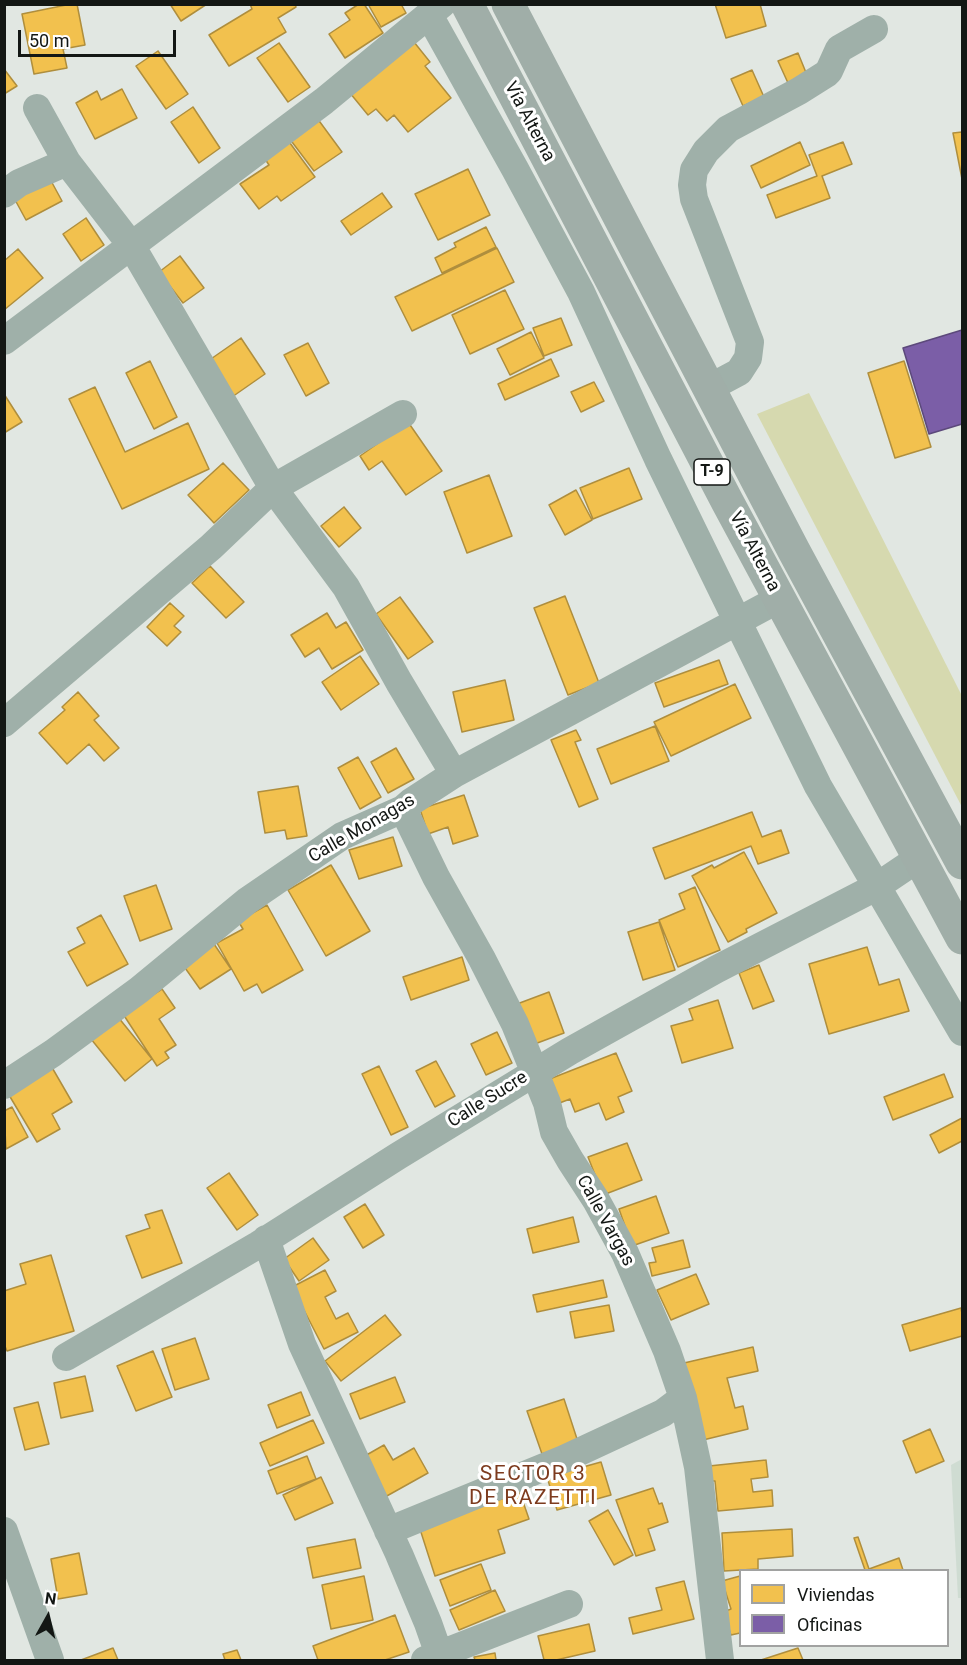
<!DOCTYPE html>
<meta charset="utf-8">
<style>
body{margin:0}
#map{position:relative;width:967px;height:1665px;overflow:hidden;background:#e1e7e2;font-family:Roboto,sans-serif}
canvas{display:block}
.frame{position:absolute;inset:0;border:6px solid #131714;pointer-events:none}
.legend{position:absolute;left:739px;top:1569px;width:210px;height:78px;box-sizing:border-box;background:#fff;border:2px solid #a1a2a1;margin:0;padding:8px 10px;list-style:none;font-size:18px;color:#131714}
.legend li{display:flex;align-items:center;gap:12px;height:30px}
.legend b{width:30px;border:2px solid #a1a2a1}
.north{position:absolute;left:18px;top:1587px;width:60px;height:60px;-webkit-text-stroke:4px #fff;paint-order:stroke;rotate:8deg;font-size:16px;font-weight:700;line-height:24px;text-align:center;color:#131714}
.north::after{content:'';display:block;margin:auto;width:21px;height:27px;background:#131714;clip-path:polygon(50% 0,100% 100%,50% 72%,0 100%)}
.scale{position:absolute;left:18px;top:30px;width:158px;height:27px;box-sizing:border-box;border:3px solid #131714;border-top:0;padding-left:8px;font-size:18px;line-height:21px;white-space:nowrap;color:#131714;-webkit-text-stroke:4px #fff;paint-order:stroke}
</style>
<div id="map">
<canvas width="967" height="1665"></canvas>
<div class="frame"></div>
<ul class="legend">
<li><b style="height:16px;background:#f2c14e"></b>Viviendas</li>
<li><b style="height:16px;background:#7b5ea7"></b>Oficinas</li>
</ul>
<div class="north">N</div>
<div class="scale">50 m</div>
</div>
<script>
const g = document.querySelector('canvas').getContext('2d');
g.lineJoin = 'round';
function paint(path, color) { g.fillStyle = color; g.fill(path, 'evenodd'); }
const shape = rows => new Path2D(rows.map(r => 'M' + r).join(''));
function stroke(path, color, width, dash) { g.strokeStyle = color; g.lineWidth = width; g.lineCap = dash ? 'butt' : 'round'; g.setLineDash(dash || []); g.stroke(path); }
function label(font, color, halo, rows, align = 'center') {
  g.font = font + ' Roboto,sans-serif'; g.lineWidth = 6; g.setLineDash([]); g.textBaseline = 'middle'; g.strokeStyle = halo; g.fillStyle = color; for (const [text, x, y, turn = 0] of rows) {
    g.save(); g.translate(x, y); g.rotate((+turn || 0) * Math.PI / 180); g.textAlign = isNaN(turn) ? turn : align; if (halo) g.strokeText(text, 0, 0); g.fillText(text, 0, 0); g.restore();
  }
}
const built = shape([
 [962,1459,962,1598,958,1598,951,1465]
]);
const green = shape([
 [809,393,962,696,962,807,757,414]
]);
const homes = shape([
 [71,4,77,4,85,45,63,49,67,68,34,74,22,14,71,4],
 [170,4,207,4,181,21,170,4],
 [250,4,295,4,296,7,278,18,286,32,229,66,209,35,252,9,250,4],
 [359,4,364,4,383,33,345,58,329,34,350,20,345,13,359,4],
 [368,4,401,4,406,13,381,27,368,4],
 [715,4,760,4,766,26,726,38,715,4],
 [414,42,430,62,425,66,451,98,408,132,394,115,387,121,376,109,368,115,350,93,414,42],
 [279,43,310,87,288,102,257,58,279,43],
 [158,51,188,94,166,109,136,66,158,51],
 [798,53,807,75,788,83,778,61,798,53],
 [4,69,17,86,4,94,4,69],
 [752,70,764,97,743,106,731,79,752,70],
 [122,89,137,118,95,139,76,103,97,91,101,100,122,89],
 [193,107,220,148,199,163,171,122,193,107],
 [317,118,342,152,314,171,289,138,317,118],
 [962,132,962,179,953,133,962,132],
 [287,139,315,177,281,201,277,196,259,209,240,184,269,165,263,156,287,139],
 [800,142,810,165,761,188,751,166,800,142],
 [843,142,852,164,822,176,830,198,776,218,767,195,817,176,809,155,843,142],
 [468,169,490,215,438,240,415,194,468,169],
 [50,179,62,201,26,220,14,198,50,179],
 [382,193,392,207,351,235,341,221,382,193],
 [86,218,104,245,81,261,63,234,86,218],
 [486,227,496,247,442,273,435,258,456,247,454,243,486,227],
 [497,248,514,282,412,331,395,297,497,248],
 [18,249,43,278,4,310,4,261,18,249],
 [180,256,204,288,183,303,159,272,180,256],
 [505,290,524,329,470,354,452,315,505,290],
 [561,318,572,345,544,356,533,328,561,318],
 [531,332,544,358,510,375,497,349,531,332],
 [241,338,265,374,232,397,208,361,241,338],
 [308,343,329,383,306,396,284,355,308,343],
 [551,359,559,376,505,400,498,384,551,359],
 [150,361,177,417,154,429,126,373,150,361],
 [904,361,931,447,895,458,868,373,904,361],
 [594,382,604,401,581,412,571,392,594,382],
 [95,387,125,452,188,423,209,469,122,509,69,399,95,387],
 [4,394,22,422,4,433,4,394],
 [408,422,442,471,406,495,382,461,369,470,360,456,408,422],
 [223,463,249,490,214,523,188,495,223,463],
 [629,468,642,499,593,519,580,488,629,468],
 [489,475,512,536,467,553,444,492,489,475],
 [576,490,592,520,565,535,549,505,576,490],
 [344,507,361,528,339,547,321,526,344,507],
 [210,566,244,602,226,618,192,583,210,566],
 [565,596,599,683,568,695,534,608,565,596],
 [400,597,433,642,408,659,376,614,400,597],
 [170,603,184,616,174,626,181,632,167,646,147,627,170,603],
 [327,613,336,628,346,622,363,650,332,669,319,648,305,657,291,635,327,613],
 [360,656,379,684,341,710,322,682,360,656],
 [719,660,728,684,664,707,655,683,719,660],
 [505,680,514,720,462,732,453,692,505,680],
 [735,684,751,718,671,756,654,722,735,684],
 [78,692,99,716,94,720,119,748,104,761,89,744,67,764,39,733,65,710,62,707,78,692],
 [655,726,669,761,611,784,597,749,655,726],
 [576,730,581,740,575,742,598,799,579,807,551,740,576,730],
 [396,748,414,779,388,793,371,762,396,748],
 [358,757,381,797,360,809,338,768,358,757],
 [298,786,307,836,287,839,285,830,265,833,258,792,298,786],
 [464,795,478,836,453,844,448,827,428,834,420,809,464,795],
 [752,812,762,837,781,830,789,853,758,864,751,846,665,879,653,848,752,812],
 [393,837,402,866,359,879,349,850,393,837],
 [744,852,777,913,746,929,747,932,728,942,692,876,712,865,714,868,744,852],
 [331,865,370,931,326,956,288,890,331,865],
 [156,885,172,929,140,941,124,896,156,885],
 [695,887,720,950,678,967,659,920,685,909,679,894,695,887],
 [267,905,303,970,262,993,257,984,244,991,217,943,243,929,238,921,267,905],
 [101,915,128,964,87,986,68,952,85,943,77,928,101,915],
 [659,922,675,970,643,980,628,932,659,922],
 [214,944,231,969,200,989,183,965,214,944],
 [867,947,879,985,899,979,909,1011,829,1034,809,964,867,947],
 [462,957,469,980,411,1000,403,977,462,957],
 [759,965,774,1001,753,1009,739,973,759,965],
 [162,989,175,1008,159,1019,176,1045,165,1052,169,1058,157,1066,123,1014,162,989],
 [549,992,564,1033,532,1045,517,1004,549,992],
 [718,1000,733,1048,682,1063,671,1026,693,1020,689,1009,718,1000],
 [118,1017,152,1059,125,1081,91,1039,118,1017],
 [497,1032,512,1063,486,1075,471,1044,497,1032],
 [616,1053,632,1091,618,1097,624,1112,606,1120,599,1103,575,1112,570,1099,557,1104,547,1080,616,1053],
 [436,1061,455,1096,435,1107,416,1071,436,1061],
 [50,1064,72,1102,52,1114,60,1129,37,1142,6,1090,50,1064],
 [379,1066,408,1127,391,1135,362,1074,379,1066],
 [944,1074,953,1097,893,1120,884,1097,944,1074],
 [12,1107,28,1137,6,1149,4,1111,12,1107],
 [962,1118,962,1141,939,1153,930,1135,962,1118],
 [627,1143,642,1180,603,1195,588,1157,627,1143],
 [229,1173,258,1215,237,1230,207,1188,229,1173],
 [656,1196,669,1233,632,1246,619,1209,656,1196],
 [365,1204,384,1235,363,1248,344,1217,365,1204],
 [162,1210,182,1263,142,1278,126,1236,150,1228,145,1215,162,1210],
 [573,1217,579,1242,533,1253,527,1229,573,1217],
 [313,1238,329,1260,299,1281,284,1259,313,1238],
 [683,1240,690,1267,652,1276,649,1263,656,1262,652,1248,683,1240],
 [51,1255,74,1331,7,1351,4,1344,4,1291,26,1284,20,1264,51,1255],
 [325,1270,336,1291,325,1297,336,1319,348,1313,358,1332,324,1349,292,1287,325,1270],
 [696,1274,709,1304,671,1320,657,1290,696,1274],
 [603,1280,607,1297,537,1312,533,1295,603,1280],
 [609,1305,614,1331,575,1338,570,1312,609,1305],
 [961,1308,962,1314,962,1336,910,1351,902,1325,961,1308],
 [385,1315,401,1335,341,1381,325,1361,385,1315],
 [195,1338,209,1379,175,1390,162,1349,195,1338],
 [753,1347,758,1371,727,1378,735,1408,743,1406,748,1429,703,1440,684,1363,753,1347],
 [153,1351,172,1397,136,1411,117,1366,153,1351],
 [85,1376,93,1411,61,1418,54,1383,85,1376],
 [395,1377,405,1402,360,1419,350,1394,395,1377],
 [301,1392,310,1415,277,1428,268,1405,301,1392],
 [564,1399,578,1442,542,1454,527,1411,564,1399],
 [38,1402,49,1444,25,1450,14,1408,38,1402],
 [313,1420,324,1443,270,1466,260,1443,313,1420],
 [930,1429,944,1461,916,1473,903,1441,930,1429],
 [384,1445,393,1460,414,1448,428,1473,385,1497,363,1457,384,1445],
 [307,1456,316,1479,277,1494,268,1471,307,1456],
 [766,1460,768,1477,751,1479,753,1492,772,1490,773,1506,718,1511,715,1481,710,1481,709,1466,766,1460],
 [601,1462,611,1495,557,1510,547,1477,601,1462],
 [321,1477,333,1503,295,1520,283,1495,321,1477],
 [653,1488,659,1504,662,1503,668,1522,648,1529,655,1550,636,1556,616,1500,653,1488],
 [520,1493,529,1519,498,1530,505,1553,435,1576,419,1526,520,1493],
 [608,1510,633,1555,614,1565,589,1521,608,1510],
 [792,1529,793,1556,758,1559,758,1569,724,1571,722,1533,792,1529],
 [858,1537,869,1569,899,1558,903,1570,865,1570,854,1538,858,1537],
 [355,1539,361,1568,313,1578,307,1548,355,1539],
 [79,1553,87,1594,58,1599,51,1559,79,1553],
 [481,1564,491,1590,450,1606,440,1580,481,1564],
 [364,1576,373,1620,331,1629,322,1585,364,1576],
 [740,1576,740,1633,731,1635,723,1612,731,1609,722,1581,740,1576],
 [684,1581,694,1619,633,1634,629,1618,662,1610,656,1588,684,1581],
 [495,1590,505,1611,459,1630,450,1610,495,1590],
 [395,1615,409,1652,385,1660,318,1660,313,1646,395,1615],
 [589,1624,595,1651,556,1660,544,1660,538,1636,589,1624],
 [113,1648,118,1660,81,1660,113,1648],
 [798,1648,803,1660,761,1660,798,1648],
 [237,1650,241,1660,225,1660,223,1654,237,1650],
 [495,1653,496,1660,475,1660,474,1657,495,1653]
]);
const offices = shape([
 [962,330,962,424,929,434,903,348,962,330]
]);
const minor = shape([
 [429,15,515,169,581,292,658,459,818,786,962,1032],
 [37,108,67,162],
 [4,194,19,183,67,162,131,245,273,488,346,587,399,682,454,774],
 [4,341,324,101,442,4],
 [709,388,739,372,748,358,750,342,694,199,692,185,694,170,706,151,728,129,799,91,826,74,829,71,839,49,874,29],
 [4,723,211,547,273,488,403,414],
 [403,809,436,877,482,959,515,1024,547,1103,554,1132,570,1160,596,1200,625,1253,667,1351,683,1398,698,1467,720,1660],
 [4,1085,53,1053,139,990,247,901,342,836,403,809,411,802,454,774,779,599],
 [266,1239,302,1344,399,1554,428,1623,441,1660],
 [66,1357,258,1245,398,1156,570,1051,717,969,876,887,919,858],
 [4,1531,50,1660],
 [388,1531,564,1459,663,1413,683,1398],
 [425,1660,569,1604]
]);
const highway = shape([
 [467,4,728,503,962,938],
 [508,4,794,551,962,863]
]);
const shields = [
 [712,472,36]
];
const shieldNames = [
 ["T-9",712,472]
];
const streetNames = [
 ["Vía Alterna",529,122,62],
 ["Vía Alterna",754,552,62],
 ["Calle Monagas",362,829,-30],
 ["Calle Sucre",488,1100,-32],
 ["Calle Vargas",605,1221,61]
];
const quarterNames = [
 ["SECTOR 3",533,1475],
 ["DE RAZETTI",533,1499]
];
paint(built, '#cfdcd2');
paint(green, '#d6d9af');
paint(homes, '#f2c14e');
stroke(homes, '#af8e3d', 1.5);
paint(offices, '#7b5ea7');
stroke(offices, '#5c497b', 1.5);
stroke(minor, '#9fb0a9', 28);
stroke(highway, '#a0aea8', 33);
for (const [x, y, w] of shields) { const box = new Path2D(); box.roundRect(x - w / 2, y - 13, w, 26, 4.5); g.fillStyle = '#fff'; g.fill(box); stroke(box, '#131714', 1.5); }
label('bold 16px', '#131714', null, shieldNames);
label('18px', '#131714', '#fff', streetNames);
g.letterSpacing = '1.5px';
label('21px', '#7d3b1e', '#fff', quarterNames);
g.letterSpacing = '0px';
</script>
